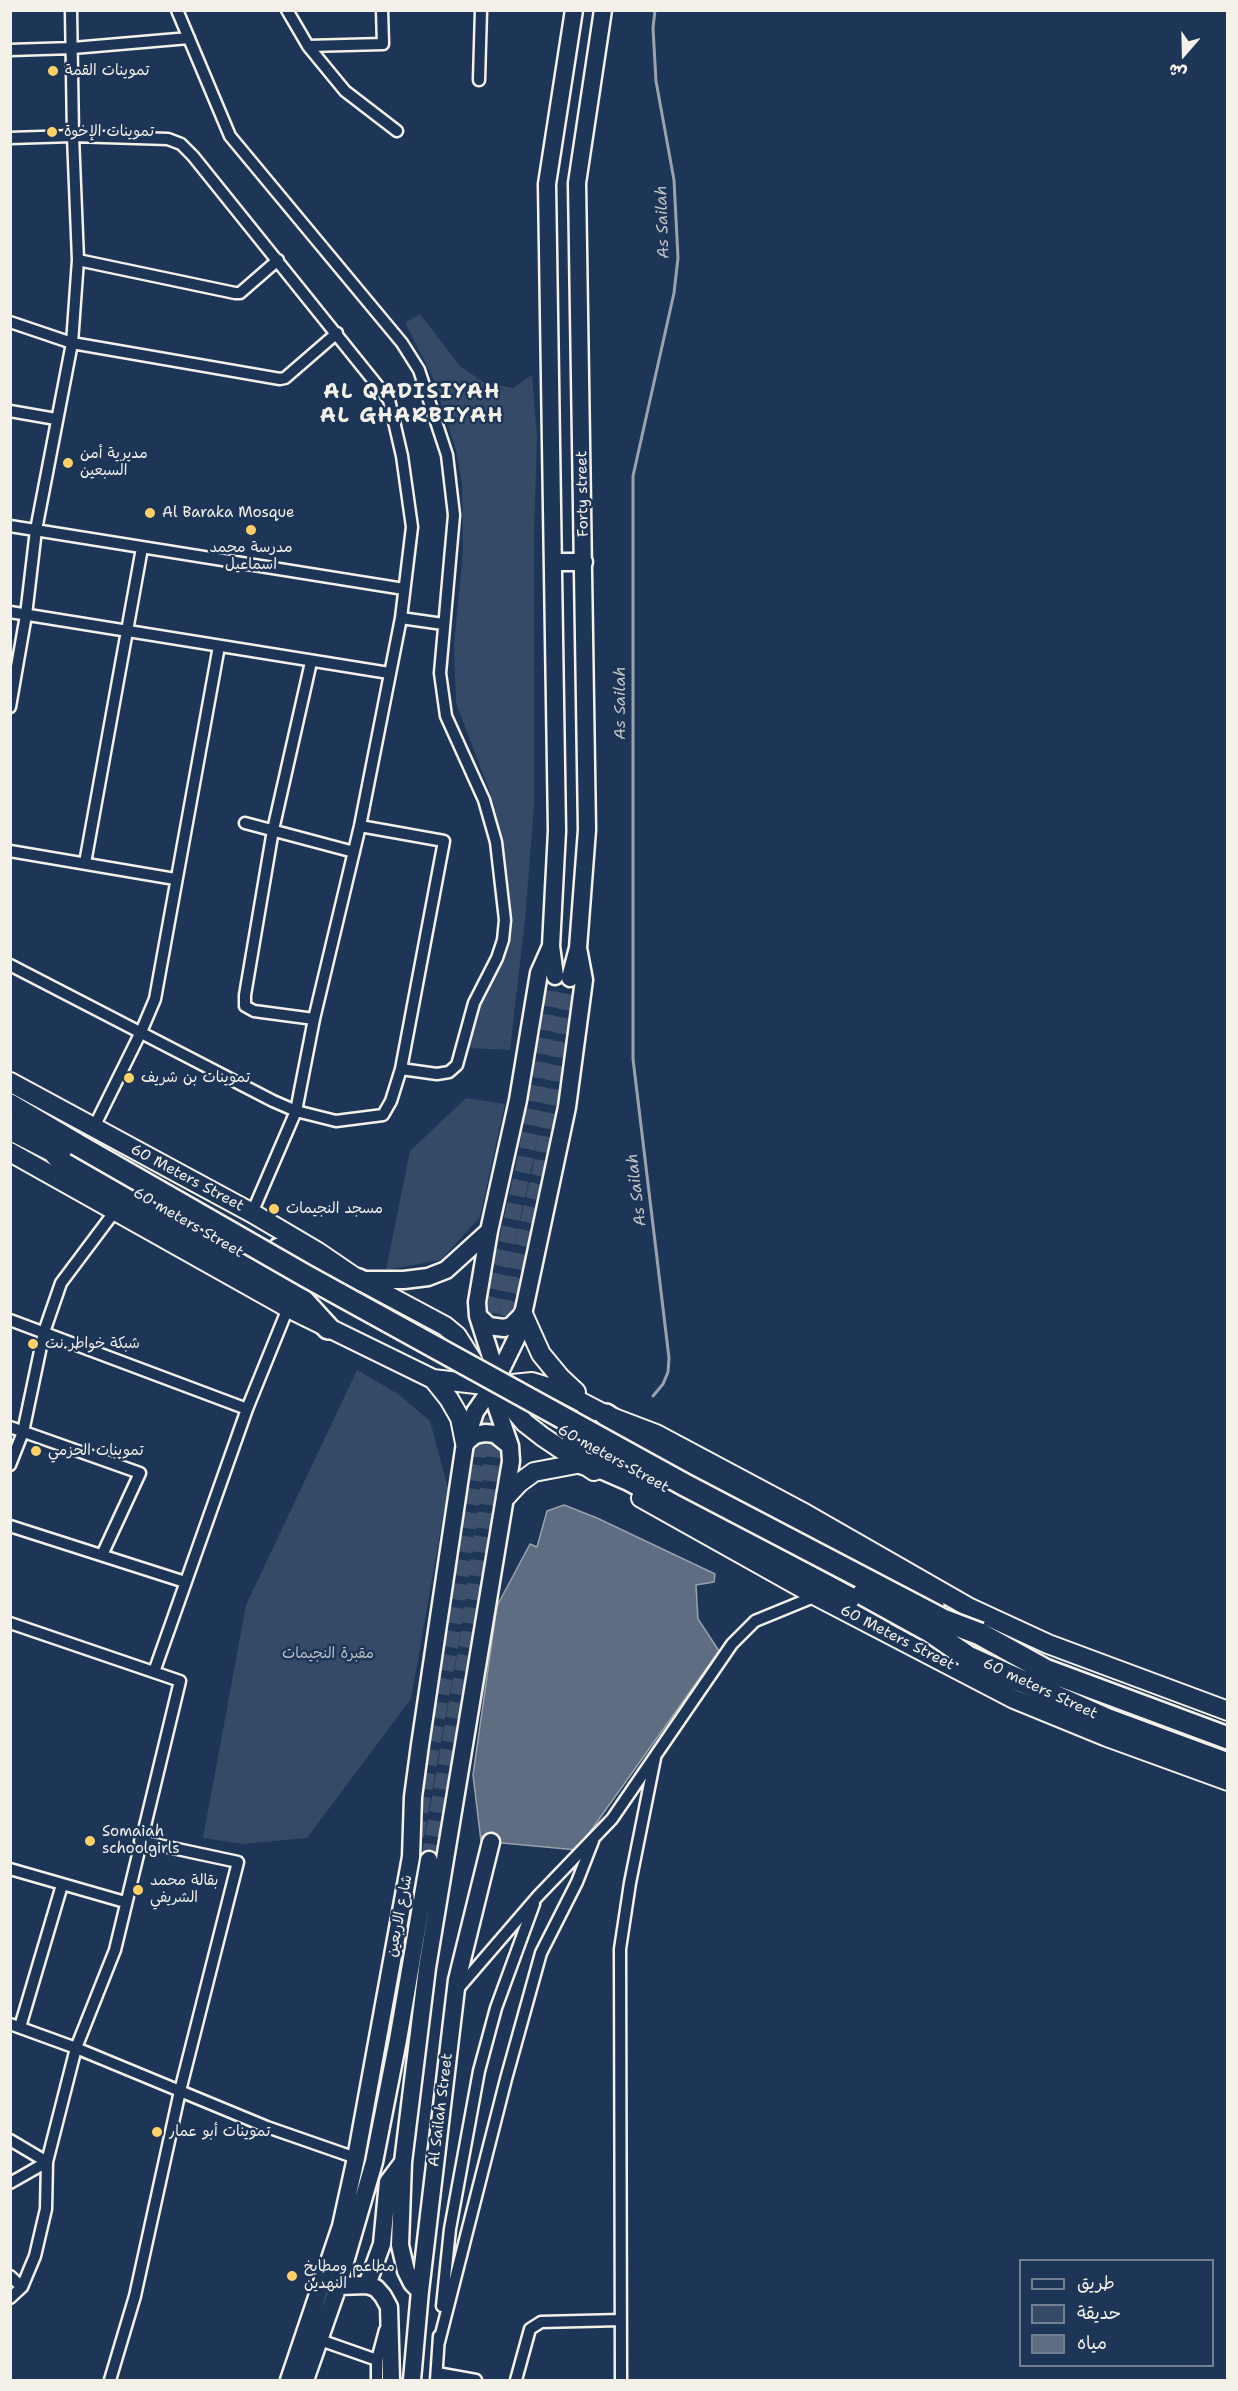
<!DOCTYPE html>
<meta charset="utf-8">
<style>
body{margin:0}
#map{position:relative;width:1238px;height:2391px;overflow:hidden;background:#1d3557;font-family:"Shantell Sans","Playpen Sans Arabic",sans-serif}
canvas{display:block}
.frame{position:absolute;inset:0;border:12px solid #f4f1e8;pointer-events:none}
.legend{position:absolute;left:1019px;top:2259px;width:195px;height:108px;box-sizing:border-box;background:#1d3557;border:2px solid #738091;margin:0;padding:8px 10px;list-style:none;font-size:18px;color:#f4f1e8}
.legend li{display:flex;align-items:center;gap:12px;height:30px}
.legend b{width:30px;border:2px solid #738091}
.north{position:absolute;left:1154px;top:24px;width:60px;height:60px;-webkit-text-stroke:4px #1d3557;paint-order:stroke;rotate:200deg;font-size:16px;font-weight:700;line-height:24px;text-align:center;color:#f4f1e8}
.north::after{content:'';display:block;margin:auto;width:21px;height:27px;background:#f4f1e8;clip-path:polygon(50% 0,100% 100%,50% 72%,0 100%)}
</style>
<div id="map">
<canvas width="1238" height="2391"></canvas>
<div class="frame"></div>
<ul class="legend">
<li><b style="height:8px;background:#1d3557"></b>طريق</li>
<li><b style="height:16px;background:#354a67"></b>حديقة</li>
<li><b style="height:16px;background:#5e6d82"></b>مياه</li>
</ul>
<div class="north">ش</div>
</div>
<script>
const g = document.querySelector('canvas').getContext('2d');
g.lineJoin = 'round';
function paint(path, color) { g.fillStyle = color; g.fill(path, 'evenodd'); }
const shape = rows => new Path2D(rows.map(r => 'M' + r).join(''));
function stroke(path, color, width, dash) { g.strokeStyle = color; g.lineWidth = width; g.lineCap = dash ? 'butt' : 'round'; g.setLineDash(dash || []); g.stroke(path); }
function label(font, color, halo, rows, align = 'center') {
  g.font = font + ' "Shantell Sans","Playpen Sans Arabic",sans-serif'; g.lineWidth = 5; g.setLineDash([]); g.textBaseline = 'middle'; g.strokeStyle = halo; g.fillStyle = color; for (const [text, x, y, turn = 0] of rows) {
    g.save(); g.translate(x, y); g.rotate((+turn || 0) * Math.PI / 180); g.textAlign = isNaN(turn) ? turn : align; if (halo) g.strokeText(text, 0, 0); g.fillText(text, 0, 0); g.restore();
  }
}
const green = shape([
 [420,314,460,366,483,382,513,388,532,375,537,437,534,534,534,807,525,919,510,1050,466,1048,509,916,505,869,490,792,456,703,454,646,463,551,462,484,456,450,433,378,405,323],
 [466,1098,505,1104,480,1217,441,1260,386,1270,410,1151],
 [357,1370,398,1394,430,1421,448,1488,411,1699,307,1838,243,1844,203,1838,246,1605]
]);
const water = shape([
 [564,1505,597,1518,715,1574,714,1582,696,1585,698,1619,719,1651,577,1850,481,1841,473,1775,497,1606,530,1544,537,1547,547,1511,564,1505]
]);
const stream = shape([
 [653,1396,663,1384,668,1372,669,1358,633,1059,633,476,674,293,678,258,674,180,656,81,653,28,655,10]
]);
const secondaryTunnel = shape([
 [489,1337,493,1301,525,1161,535,1105,555,976],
 [503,1364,509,1302,541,1167,570,978],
 [416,1836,452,1635,478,1459,484,1396],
 [429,1860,468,1639,497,1422]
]);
const street = shape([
 [177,10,230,136,402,343,419,370,447,455,454,515,440,673,446,716,484,800,496,842,505,920,503,940,497,958,474,1003,457,1065,449,1072,437,1074,401,1069],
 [287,10,308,46,345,91,397,131],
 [308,46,383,44,382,10],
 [10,50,73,48,189,38],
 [479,80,481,10],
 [10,138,73,136,168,139,181,144,193,156,389,400,402,456,412,527,401,618,360,826,314,1019,296,1111,252,1213],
 [78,260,235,293,240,293,278,260],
 [10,322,72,343,280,379,285,378,337,333],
 [10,411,56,419],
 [10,526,404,589],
 [10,612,389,673],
 [401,618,443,624],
 [311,662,273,830,245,995,245,1006,254,1011,314,1019],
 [10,707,26,615,36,530,72,343,78,260,73,136,71,10],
 [245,823,354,852],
 [10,851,175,879],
 [85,863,142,548],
 [10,965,273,1101,296,1111,336,1121,383,1115,391,1101,401,1069,444,841,360,826],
 [94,1127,141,1032,155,999,219,646],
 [10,1320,247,1409],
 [10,1427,140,1473,102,1555],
 [10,1465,23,1432,44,1332,61,1283,115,1211],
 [10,1526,185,1582],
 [10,1623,180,1681,115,1950,76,2048,47,2162,46,2209,35,2256,22,2287,10,2298],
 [154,1672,247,1409,288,1308],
 [10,1869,125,1902],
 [457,1990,538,1896,612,1819,732,1644,755,1621,816,1596],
 [10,2024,76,2048,267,2127,356,2158],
 [20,2027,62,1885],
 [10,2140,47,2162,10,2183],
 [10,2276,22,2287],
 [442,2306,450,2229,479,2071,496,2008,534,1904],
 [320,2340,377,2360],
 [439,2342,506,2079,541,1953,577,1882,593,1841],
 [437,2373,476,2380],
 [110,2380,135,2296,180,2091,238,1862,140,1841],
 [377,2380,377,2360,385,2330],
 [436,2380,439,2336],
 [516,2380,530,2329,541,2322,620,2320],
 [621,2380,620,1949,630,1883,655,1758]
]);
const secondary = shape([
 [554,562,584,562],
 [555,976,551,946,557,831,547,184,574,10],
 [570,978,578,948,587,830,577,183,603,10],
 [359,1280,404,1280,428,1277,446,1270,489,1231],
 [478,1316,489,1326,504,1328,511,1326,523,1314],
 [465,1443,475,1435,485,1433,495,1434,510,1446],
 [367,2285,382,2244,388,2182,403,2162],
 [338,2286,367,2285,376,2288,383,2296,389,2307,391,2380],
 [420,2291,412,2283,406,2271,400,2245,403,2162,427,1968,511,1461,510,1446,496,1405,492,1360,478,1316,477,1302,489,1231,518,1100,539,973,551,946],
 [289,2380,341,2226,356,2158,411,1857,413,1797,420,1745,465,1443,475,1412,493,1386,519,1333,567,1107,584,980,578,948],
 [305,2380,338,2286,374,2162,398,2040,429,1860],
 [412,2380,420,2291,457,1980,491,1842]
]);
const primary = shape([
 [10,1082,252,1213,318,1252,359,1280,445,1326,457,1336,476,1366,525,1423,543,1437,594,1471],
 [10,1152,288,1308,433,1379,493,1386,532,1382,558,1390,606,1415,656,1434,806,1514,970,1608,1048,1644,1228,1711],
 [523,1314,541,1354,560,1377,576,1392],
 [433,1379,449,1399,460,1418,465,1443],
 [582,1463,572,1445,572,1434,576,1424,587,1416],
 [506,1497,519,1483,534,1472,582,1463],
 [641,1498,816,1596,1014,1699,1107,1737,1228,1781]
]);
const highway = shape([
 [10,1105,76,1144],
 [10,1129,53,1151,67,1155],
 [53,1151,64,1164,296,1293,328,1328],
 [279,1249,312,1267,359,1280],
 [606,1415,646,1443,686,1466,933,1604],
 [582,1463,605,1469,628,1479,883,1616],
 [965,1624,980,1634,1045,1670,1228,1738],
 [948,1648,1106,1719,1228,1764]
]);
const highwayBridge = shape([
 [76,1144,306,1276,685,1485,943,1620,980,1634],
 [863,1594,930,1631,965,1655]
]);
const markers = [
 [53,71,6,"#ffd166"],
 [52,132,6,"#ffd166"],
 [68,463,6,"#ffd166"],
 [150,513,6,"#ffd166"],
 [251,530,6,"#ffd166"],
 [129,1078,6,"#ffd166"],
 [274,1209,6,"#ffd166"],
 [33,1344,6,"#ffd166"],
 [36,1451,6,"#ffd166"],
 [90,1841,6,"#ffd166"],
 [138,1890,6,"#ffd166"],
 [157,2132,6,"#ffd166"],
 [292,2276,6,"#ffd166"]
];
const poiNames = [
 ["تموينات القمة",65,71],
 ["تموينات الإخوة",64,132],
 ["مديرية أمن",80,454],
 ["السبعين",80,471],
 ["Al Baraka Mosque",162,513],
 ["مدرسة محمد",251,548,"center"],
 ["اسماعيل",251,565,"center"],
 ["تموينات بن شريف",141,1078],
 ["مسجد النجيمات",286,1209],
 ["شبكة خواطر نت",45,1344],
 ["تموينات الحزمي",48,1451],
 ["Somaiah",102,1832],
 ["schoolgirls",102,1849],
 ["بقالة محمد",150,1881],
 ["الشريفي",150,1898],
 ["تموينات أبو عمار",169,2132],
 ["مطاعم ومطابخ",304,2267],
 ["النهدين",304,2284]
];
const streetNames = [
 ["Forty street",583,494,-91],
 ["60 Meters Street",187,1178,28],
 ["60 meters Street",188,1223,30],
 ["60 meters Street",613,1459,29],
 ["60 Meters Street",897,1638,27],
 ["60 meters Street",1040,1689,25],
 ["شارع الاربعين",400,1916,-79],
 ["Al Sailah Street",441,2110,-83]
];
const parkNames = [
 ["مقبرة النجيمات",328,1654]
];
const waterNames = [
 ["As Sailah",663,222,-92],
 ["As Sailah",621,703,-90],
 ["As Sailah",637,1190,-97]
];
const districtNames = [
 ["AL QADISIYAH",412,393],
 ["AL GHARBIYAH",412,417]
];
paint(green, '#354a67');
paint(water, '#5e6d82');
stroke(water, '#9aa2ab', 1.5);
stroke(stream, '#9aa2ab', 3);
stroke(secondaryTunnel, '#3d516d', 16, [16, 8]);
stroke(street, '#f4f1e8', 15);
stroke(secondary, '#f4f1e8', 21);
stroke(primary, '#f4f1e8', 22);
stroke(highway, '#f4f1e8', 26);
stroke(street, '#1d3557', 10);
stroke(secondary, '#1d3557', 16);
stroke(primary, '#1d3557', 18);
stroke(highway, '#1d3557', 21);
stroke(highwayBridge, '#f4f1e8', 26, []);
stroke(highwayBridge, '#1d3557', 21);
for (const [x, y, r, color] of markers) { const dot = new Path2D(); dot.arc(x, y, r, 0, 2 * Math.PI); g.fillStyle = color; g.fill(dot); stroke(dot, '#1d3557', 2); }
label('15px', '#f4f1e8', '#1d3557', poiNames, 'left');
label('15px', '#f4f1e8', '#1d3557', streetNames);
label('15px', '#bbbfc1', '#1d3557', parkNames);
label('italic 16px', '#c0c3c4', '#1d3557', waterNames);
g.letterSpacing = '1.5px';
label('bold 21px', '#f4f1e8', '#1d3557', districtNames);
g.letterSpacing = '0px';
</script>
